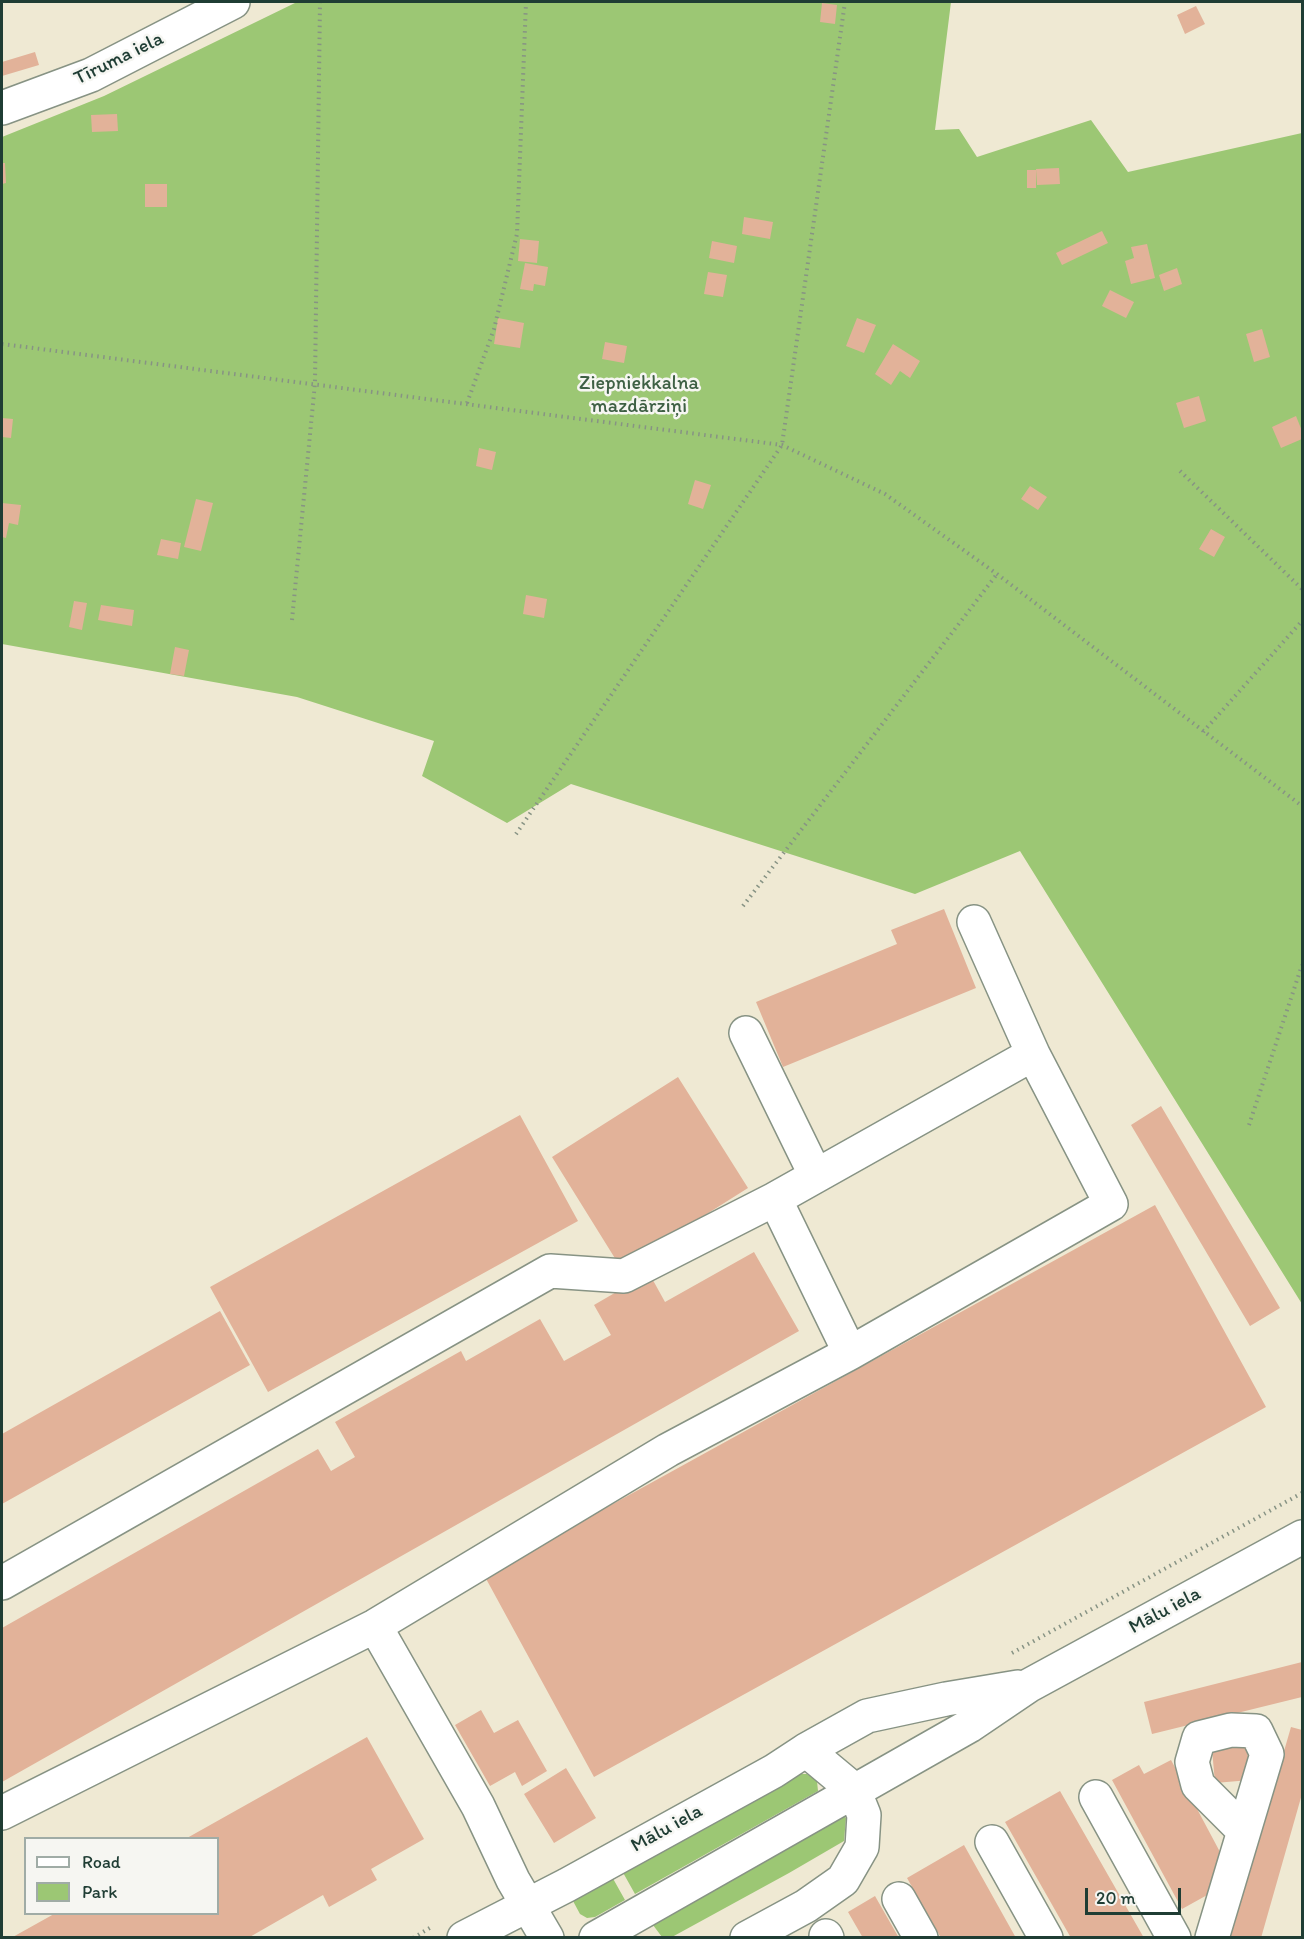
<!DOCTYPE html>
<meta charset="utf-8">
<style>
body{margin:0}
#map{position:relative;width:1304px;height:1939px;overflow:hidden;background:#efe9d3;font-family:Itim,sans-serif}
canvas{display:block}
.frame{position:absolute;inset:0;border:3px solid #1f3d34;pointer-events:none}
.legend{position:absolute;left:24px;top:1837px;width:195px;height:78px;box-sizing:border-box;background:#f6f6f2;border:2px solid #a0aca6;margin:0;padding:8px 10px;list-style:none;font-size:18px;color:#1f3d34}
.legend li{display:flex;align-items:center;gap:12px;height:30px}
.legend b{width:30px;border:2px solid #a0aca6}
.scale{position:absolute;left:1085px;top:1888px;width:96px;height:27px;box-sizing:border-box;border:3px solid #1f3d34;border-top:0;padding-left:8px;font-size:18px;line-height:21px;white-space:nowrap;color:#1f3d34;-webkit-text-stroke:4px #f6f6f2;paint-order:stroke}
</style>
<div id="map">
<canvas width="1304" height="1939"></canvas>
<div class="frame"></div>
<ul class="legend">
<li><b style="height:8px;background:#fff"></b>Road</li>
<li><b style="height:16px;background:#9cc774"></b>Park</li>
</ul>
<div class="scale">20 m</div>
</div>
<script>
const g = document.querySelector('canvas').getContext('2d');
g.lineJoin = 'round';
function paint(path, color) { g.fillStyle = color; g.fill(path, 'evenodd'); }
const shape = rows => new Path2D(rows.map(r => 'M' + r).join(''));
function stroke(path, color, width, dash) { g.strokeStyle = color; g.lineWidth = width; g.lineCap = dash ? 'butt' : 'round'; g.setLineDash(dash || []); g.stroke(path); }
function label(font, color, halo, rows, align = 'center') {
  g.font = font + ' Itim,sans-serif'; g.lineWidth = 5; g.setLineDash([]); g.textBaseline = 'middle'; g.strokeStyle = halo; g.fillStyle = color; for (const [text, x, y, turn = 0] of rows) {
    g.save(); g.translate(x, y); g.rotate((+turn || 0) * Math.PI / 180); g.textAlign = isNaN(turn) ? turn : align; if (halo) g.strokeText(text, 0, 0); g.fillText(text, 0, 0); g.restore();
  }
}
const green = shape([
 [297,2,951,2,935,130,959,129,977,157,1091,120,1128,172,1302,133,1302,1304,1020,851,915,894,571,784,507,823,422,776,434,741,297,697,2,644,2,137,104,96],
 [793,1774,807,1774,817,1781,818,1791,635,1894,621,1869],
 [842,1815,846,1818,844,1841,789,1873,672,1937,662,1937,653,1925],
 [611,1875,625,1900,595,1917,587,1918,580,1914,573,1901,576,1895]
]);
const building = shape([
 [822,3,837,5,835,24,820,22],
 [1196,6,1205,24,1185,34,1177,15],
 [35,52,39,65,2,76,2,62],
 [117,114,118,131,92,132,91,115],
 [2,163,5,163,6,183,2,184],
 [1059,168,1060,184,1037,185,1036,169],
 [1027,170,1036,170,1036,188,1027,188],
 [145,184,167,184,167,207,145,207],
 [744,217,773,222,770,239,742,234],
 [1102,231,1108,243,1062,265,1056,253],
 [520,239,539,241,537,263,518,261],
 [712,241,737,246,734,263,709,258],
 [1147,244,1155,278,1131,284,1125,261,1134,258,1131,247],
 [525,263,548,267,545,286,534,284,533,291,520,289],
 [1177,268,1182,284,1164,291,1159,275],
 [708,272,727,275,723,297,704,294],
 [1110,290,1134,302,1126,318,1102,306],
 [498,318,524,323,520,348,494,344],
 [857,318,876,325,864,353,846,346],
 [1262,329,1270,357,1254,362,1246,334],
 [605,342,627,346,624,363,602,359],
 [893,344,920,361,910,378,900,371,891,385,875,374],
 [1199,396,1206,421,1184,428,1176,403],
 [1296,416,1302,431,1302,439,1281,448,1272,427],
 [2,418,13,419,11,438,2,437],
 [479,448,496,452,492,470,476,466],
 [695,480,711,485,703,509,688,504],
 [1030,486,1047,497,1038,510,1021,499],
 [196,499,213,503,201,551,184,547],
 [2,503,21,505,18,525,9,523,6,538,2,537],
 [1211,529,1225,537,1214,557,1199,549],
 [161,539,181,543,178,559,157,555],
 [526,595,547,599,544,618,523,614],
 [74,601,87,603,82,630,69,627],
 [101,605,134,610,132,626,98,620],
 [175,647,189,650,184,676,170,674],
 [944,909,976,988,783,1067,756,1002,897,944,891,930],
 [678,1077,748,1188,621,1268,552,1157],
 [1161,1106,1280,1308,1250,1326,1131,1125],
 [520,1115,578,1221,268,1392,210,1287],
 [1155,1205,1266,1407,594,1777,484,1575],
 [754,1252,799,1331,2,1782,2,1628,318,1449,331,1471,355,1457,335,1422,461,1351,466,1361,540,1319,564,1361,611,1335,594,1305,649,1273,665,1302],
 [220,1311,250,1365,2,1504,2,1434],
 [1302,1662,1302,1697,1152,1734,1144,1702],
 [481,1710,494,1733,518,1720,547,1771,522,1786,515,1772,490,1786,455,1725],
 [1291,1727,1302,1730,1302,1794,1261,1938,1230,1938],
 [367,1737,424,1839,371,1869,377,1880,329,1907,323,1895,248,1938,11,1938,54,1914,218,1914,218,1838,187,1838],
 [1247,1746,1250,1780,1215,1783,1212,1749],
 [1171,1760,1220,1852,1221,1878,1209,1894,1182,1909,1112,1780,1139,1765,1144,1774],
 [566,1768,596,1818,554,1843,524,1794],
 [1060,1791,1144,1938,1071,1938,1005,1822],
 [964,1845,1016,1938,941,1938,907,1878],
 [875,1896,899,1938,863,1938,848,1912]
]);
const path = shape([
 [2,344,782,445,885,494,997,574,1302,806],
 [467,403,494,329,517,234,526,2],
 [1180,471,1302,589],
 [292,620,315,383,320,2],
 [1203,732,1302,621],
 [516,834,782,445,845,2],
 [743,906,997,574],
 [1249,1125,1302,965],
 [1012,1653,1302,1493],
 [413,1938,433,1926]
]);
const minor = shape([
 [2,108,91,75,233,2],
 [974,922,1033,1054],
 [746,1033,816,1176],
 [775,1199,1033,1054,1111,1204,850,1353],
 [2,1583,550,1271,624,1276,775,1199,850,1353,668,1450,375,1626,2,1813],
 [375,1626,478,1806,513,1880,547,1938],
 [806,1750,867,1716,946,1699,1018,1687],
 [1096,1797,1174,1938],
 [992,1842,1046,1938],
 [899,1899,921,1938],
 [826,1936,827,1938],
 [464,1938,567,1885,774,1771,806,1750,854,1790,864,1815,862,1847,843,1880,806,1906,747,1938],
 [596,1938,969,1726,1028,1686,1302,1537],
 [1212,1938,1267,1754,1256,1731,1231,1730,1199,1738,1192,1762,1198,1785,1244,1831]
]);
const streetNames = [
 ["Tīruma iela",119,59,-26],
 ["Mālu iela",1165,1611,-28],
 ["Mālu iela",667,1829,-29]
];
const parkNames = [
 ["Ziepniekkalna",639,384],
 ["mazdārziņi",639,407]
];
paint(green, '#9cc774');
paint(building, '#e2b299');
stroke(minor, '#879384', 36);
stroke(path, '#879384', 4, [1.5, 4.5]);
stroke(minor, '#fff', 33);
label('20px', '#1f3d34', '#f6f6f2', streetNames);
label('20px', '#3e6044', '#f6f6f2', parkNames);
</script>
